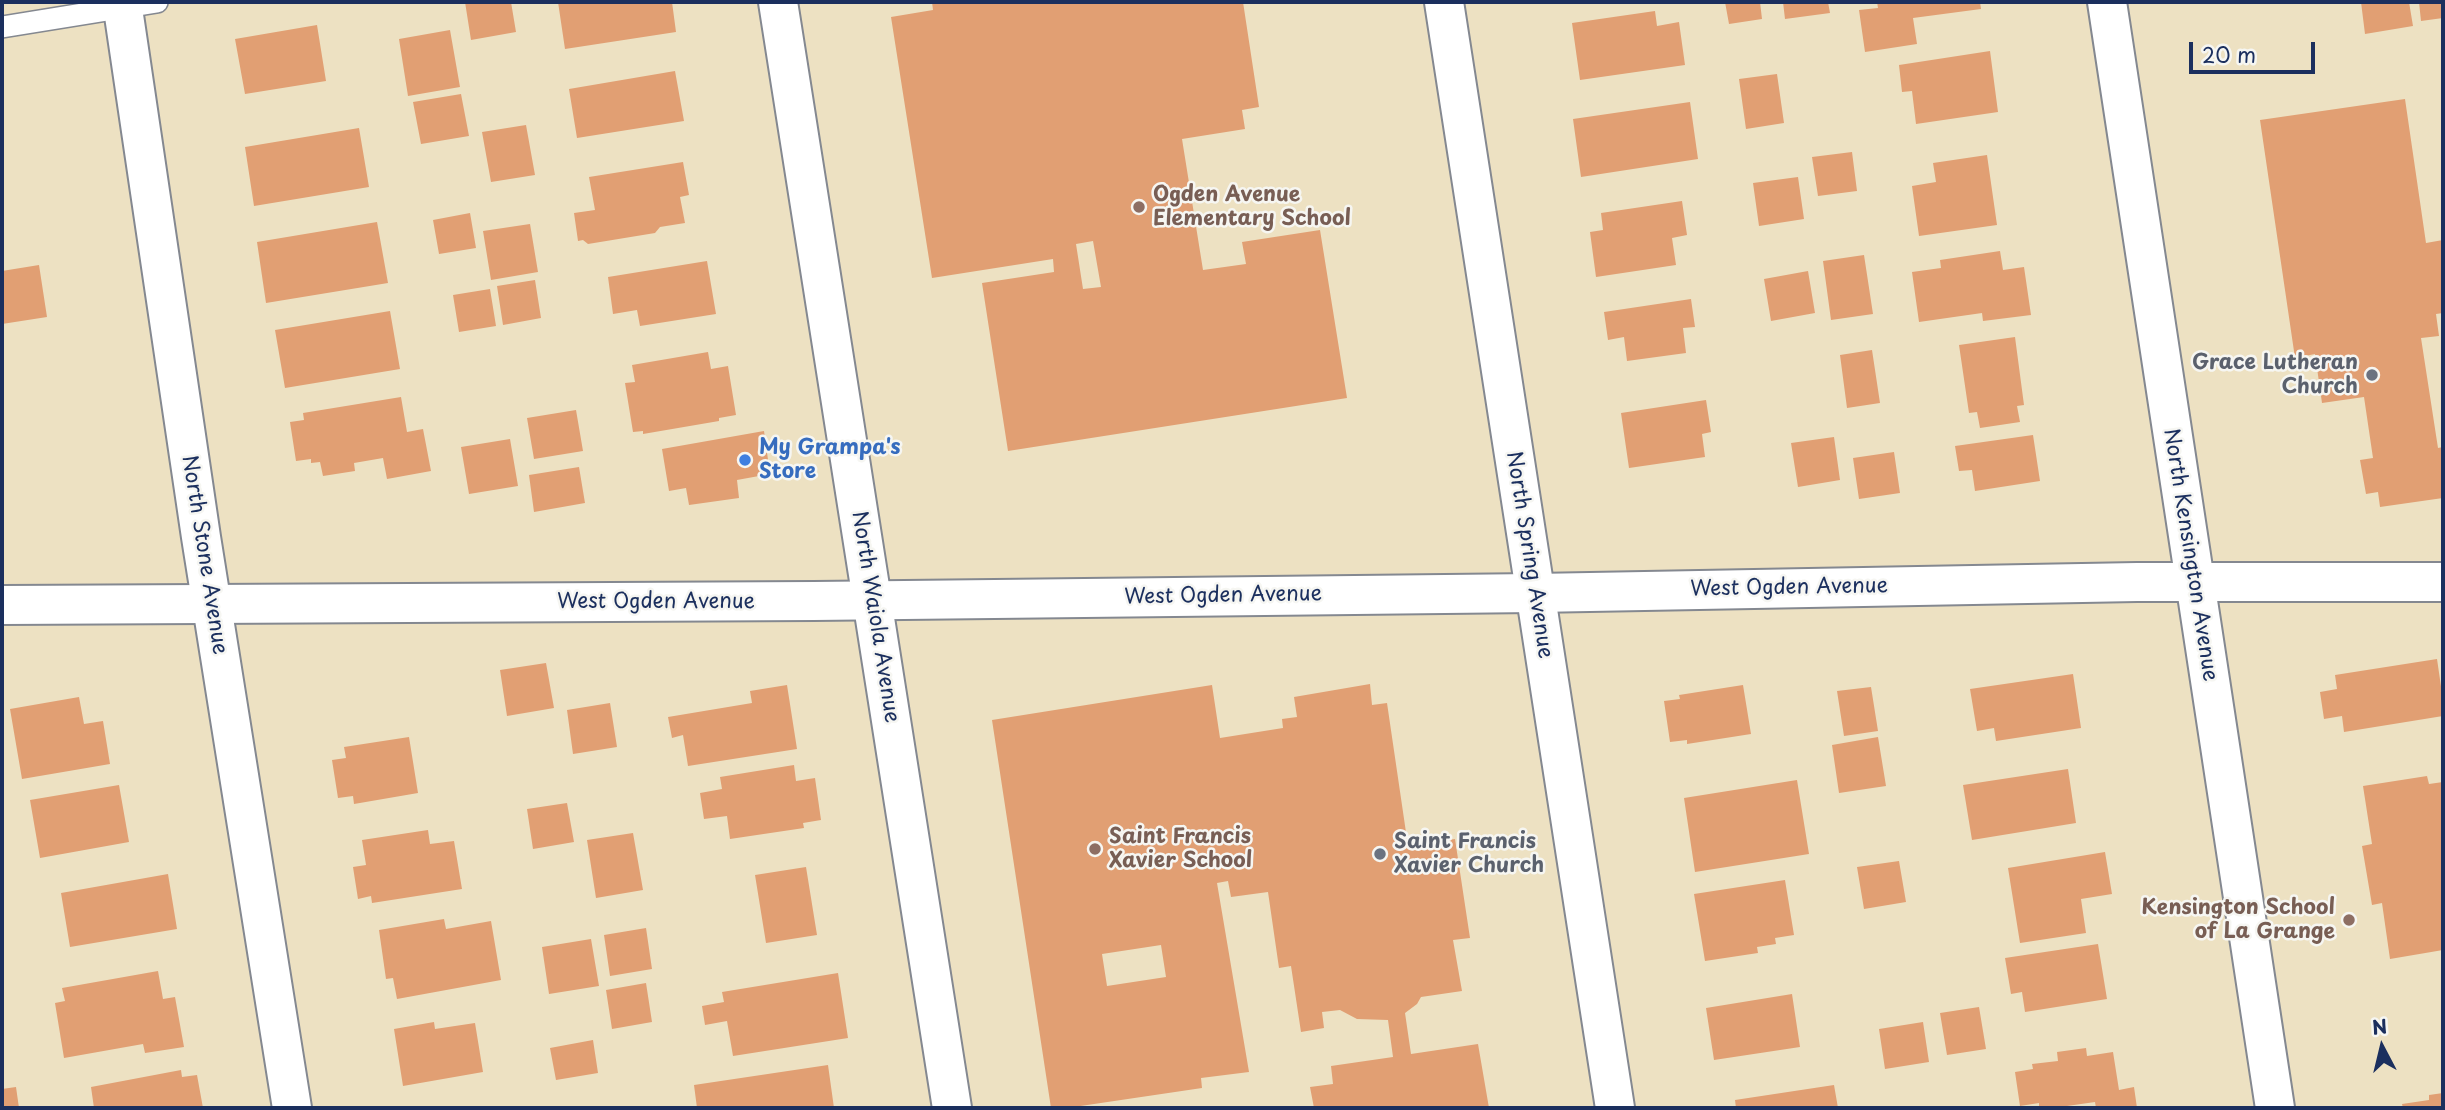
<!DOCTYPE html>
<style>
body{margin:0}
#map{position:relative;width:2445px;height:1110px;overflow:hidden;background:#ede1c2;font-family:"Playpen Sans",sans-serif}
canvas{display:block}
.frame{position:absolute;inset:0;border:4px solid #1b2f5e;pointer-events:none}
.north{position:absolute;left:2347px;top:1012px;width:70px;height:70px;-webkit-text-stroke:5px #f6f6f2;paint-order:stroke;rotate:353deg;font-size:19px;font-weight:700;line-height:28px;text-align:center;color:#1b2f5e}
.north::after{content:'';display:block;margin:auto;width:24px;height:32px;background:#1b2f5e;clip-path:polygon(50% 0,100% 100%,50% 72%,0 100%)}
.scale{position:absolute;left:2189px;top:42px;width:126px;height:32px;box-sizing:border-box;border:4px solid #1b2f5e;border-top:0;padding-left:9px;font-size:21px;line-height:24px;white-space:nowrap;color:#1b2f5e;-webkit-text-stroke:5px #f6f6f2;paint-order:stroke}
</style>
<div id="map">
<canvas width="2445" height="1110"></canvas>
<div class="frame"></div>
<div class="north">N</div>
<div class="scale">20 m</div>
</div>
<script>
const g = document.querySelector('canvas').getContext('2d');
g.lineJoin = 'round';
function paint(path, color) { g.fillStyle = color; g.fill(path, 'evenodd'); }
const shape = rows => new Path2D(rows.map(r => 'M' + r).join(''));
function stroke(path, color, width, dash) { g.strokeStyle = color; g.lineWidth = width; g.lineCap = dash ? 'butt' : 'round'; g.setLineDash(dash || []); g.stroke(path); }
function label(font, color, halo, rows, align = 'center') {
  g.font = font + ' "Playpen Sans",sans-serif'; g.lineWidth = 5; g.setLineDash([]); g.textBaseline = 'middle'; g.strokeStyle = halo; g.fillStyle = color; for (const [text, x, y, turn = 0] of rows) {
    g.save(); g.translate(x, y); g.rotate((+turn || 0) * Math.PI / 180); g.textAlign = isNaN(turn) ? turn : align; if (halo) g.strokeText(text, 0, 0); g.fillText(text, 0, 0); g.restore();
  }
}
const building = shape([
 [465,2,511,2,516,32,471,40],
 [558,2,672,2,676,32,565,49],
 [932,2,1243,2,1259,107,1242,110,1245,129,1182,139,1203,270,1246,264,1242,242,1320,230,1347,398,1008,451,982,283,1054,272,1053,259,932,278,891,17,933,10],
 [1093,241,1101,287,1083,289,1076,244],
 [1725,2,1760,2,1762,19,1729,24],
 [1783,2,1828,2,1830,13,1785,19],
 [1877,2,1980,2,1981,9,1913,18,1917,44,1865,52,1859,10,1878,8],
 [2361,2,2409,2,2413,26,2365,34],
 [2419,2,2443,2,2443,18,2421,21],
 [1655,11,1657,26,1679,22,1685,65,1580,80,1572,23],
 [317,25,326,81,245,94,235,39],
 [450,30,460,87,408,96,399,39],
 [1990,51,1998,112,1916,124,1912,91,1902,92,1899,65],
 [675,71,684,121,577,138,569,89],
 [1777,74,1784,123,1746,129,1739,79],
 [461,94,469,136,421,144,413,102],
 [2405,99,2426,243,2443,240,2443,313,2436,314,2439,336,2421,338,2438,448,2443,447,2443,498,2380,507,2378,492,2366,494,2360,460,2373,458,2364,397,2322,403,2315,354,2295,358,2260,120],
 [1690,102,1698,159,1581,177,1573,119],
 [526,125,535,175,491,182,482,132],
 [359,128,369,187,254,206,245,147],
 [1852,152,1857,191,1818,196,1812,157],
 [1987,155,1997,225,1919,236,1912,186,1936,182,1933,163],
 [683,162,689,195,680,197,685,223,660,227,655,233,588,244,583,240,578,241,574,213,595,210,589,177],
 [1798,177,1804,219,1759,226,1753,183],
 [1682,201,1687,235,1672,238,1676,265,1596,277,1590,232,1603,230,1601,213],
 [470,213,476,248,439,254,433,220],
 [377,222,388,283,266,303,257,242],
 [530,224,538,272,491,280,483,231],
 [2000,251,2003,270,2024,267,2031,315,1983,321,1982,313,1919,322,1912,272,1941,268,1940,260],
 [1864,255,1873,314,1831,320,1823,261],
 [707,261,716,314,640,326,637,310,613,314,608,277],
 [39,265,47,317,2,324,2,271],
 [1808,271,1815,313,1771,321,1764,279],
 [535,280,541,318,503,325,497,286],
 [490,289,496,326,459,332,453,295],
 [1691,299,1695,327,1683,328,1686,353,1627,361,1624,337,1608,340,1604,312],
 [390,311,400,369,285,388,275,330],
 [2015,337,2024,405,2017,406,2020,422,1980,428,1977,412,1969,413,1959,345],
 [1872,350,1880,403,1847,408,1840,355],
 [708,352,711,369,728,366,736,415,719,418,719,421,643,434,643,431,633,432,625,383,635,382,632,365],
 [401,397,407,432,423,429,431,471,387,479,383,458,354,463,355,471,323,476,320,462,311,463,311,459,296,461,290,422,304,420,303,413],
 [1706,400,1711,432,1702,434,1705,457,1629,468,1621,413],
 [576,410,583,451,534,459,527,418],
 [764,431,770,474,737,480,739,498,689,505,686,488,669,491,662,449],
 [2033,435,2040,481,1975,491,1972,470,1959,471,1955,446],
 [1834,437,1840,480,1798,487,1791,443],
 [510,439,518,486,469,494,461,447],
 [1894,452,1900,493,1859,499,1853,458],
 [579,467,585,503,534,512,529,475],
 [2437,659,2443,700,2443,716,2344,732,2342,716,2324,719,2320,692,2337,689,2335,675],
 [546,663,554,708,507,716,500,670],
 [2073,674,2081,728,1996,741,1994,728,1977,731,1970,689],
 [1370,684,1372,705,1387,703,1408,846,1455,839,1470,938,1453,940,1462,991,1421,997,1417,1004,1405,1013,1411,1054,1478,1044,1489,1108,1314,1108,1310,1087,1333,1084,1331,1066,1393,1057,1388,1020,1357,1019,1340,1010,1322,1012,1324,1028,1301,1032,1291,966,1279,968,1268,892,1231,897,1228,881,1217,883,1249,1072,1201,1078,1202,1088,1067,1108,1051,1108,992,720,1212,685,1220,738,1283,728,1282,719,1297,717,1294,697],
 [1161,945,1166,977,1107,986,1102,954],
 [787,685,797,749,688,766,683,735,672,738,668,717,752,703,750,691],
 [1743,685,1751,734,1687,744,1687,740,1670,742,1664,701,1680,699,1679,695],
 [1871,687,1878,731,1844,736,1837,691],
 [79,697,84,724,103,721,110,764,22,779,10,709],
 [610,703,617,747,573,754,567,710],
 [409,737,418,793,354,804,353,796,338,798,332,760,346,758,344,747],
 [1878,737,1886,786,1839,793,1832,745],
 [794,765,796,781,815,778,821,820,803,823,804,828,730,839,727,816,704,819,700,793,722,789,720,777],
 [2068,769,2076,823,1972,840,1963,785],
 [2427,776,2429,784,2443,782,2443,950,2390,959,2382,903,2372,905,2362,846,2372,844,2363,786],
 [1797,780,1809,854,1695,872,1684,798],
 [119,785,129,842,40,858,30,800],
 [567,803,574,842,533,849,527,809],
 [428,830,430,844,454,841,462,889,372,903,371,896,358,899,353,867,366,865,362,840],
 [633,833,643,890,596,898,587,840],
 [2105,852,2112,894,2081,899,2086,933,2020,943,2008,868],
 [1899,861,1906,902,1864,909,1857,867],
 [806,867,817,935,766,943,755,875],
 [168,874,177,929,70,947,61,893],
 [1785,880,1794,935,1775,938,1776,944,1757,947,1758,953,1705,961,1694,894],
 [444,919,446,929,491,921,501,980,397,999,393,978,386,979,379,930],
 [646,928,652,969,610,976,604,935],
 [591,939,599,986,549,994,542,947],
 [2098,944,2107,999,2025,1012,2022,992,2011,994,2005,958],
 [158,971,163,999,175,997,184,1047,145,1053,143,1044,64,1058,55,1003,65,1001,62,988],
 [838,973,848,1038,733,1056,727,1021,705,1025,702,1006,724,1002,722,992],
 [646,983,652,1022,612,1029,606,990],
 [1792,994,1800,1047,1714,1060,1706,1008],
 [1979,1007,1986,1049,1947,1055,1940,1013],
 [434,1022,435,1029,475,1023,483,1072,403,1086,394,1029],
 [1923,1022,1929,1062,1885,1069,1879,1029],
 [593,1040,598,1073,556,1080,550,1048],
 [2086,1048,2087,1056,2113,1052,2119,1090,2134,1087,2137,1108,2096,1108,2095,1102,2053,1108,2039,1108,2039,1103,2020,1106,2015,1072,2033,1069,2032,1064,2058,1061,2057,1052],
 [828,1065,834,1108,697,1108,694,1085],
 [181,1070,182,1077,197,1075,203,1108,94,1108,91,1087],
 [1834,1085,1838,1108,1736,1108,1735,1100],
 [16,1087,19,1108,2,1108,2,1089],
 [2443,1093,2443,1108,2403,1108,2402,1104,2429,1100,2429,1095]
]);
const lane = shape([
 [2,27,157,2]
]);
const street = shape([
 [122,2,201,537,292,1108],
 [778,2,952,1108],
 [1444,2,1615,1108],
 [2107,2,2275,1108]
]);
const primary = shape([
 [2,605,814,601,1535,593,2137,582,2443,582]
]);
const markers = [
 [1139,207,7,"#8d6e63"],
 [2372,375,7,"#6b7280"],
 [745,460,7,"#3f7fe0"],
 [1095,849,7,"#8d6e63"],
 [1380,854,7,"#6b7280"],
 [2349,920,7,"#8d6e63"]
];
const educationNames = [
 ["Ogden Avenue",1153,195],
 ["Elementary School",1153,219],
 ["Saint Francis",1109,837],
 ["Xavier School",1109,861],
 ["Kensington School",2335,908,"right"],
 ["of La Grange",2335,932,"right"]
];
const worshipNames = [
 ["Grace Lutheran",2358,363],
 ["Church",2358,387],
 ["Saint Francis",1394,842,"left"],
 ["Xavier Church",1394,866,"left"]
];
const shopNames = [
 ["My Grampa's",759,448],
 ["Store",759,472]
];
const streetNames = [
 ["North Stone Avenue",204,555,81],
 ["North Spring Avenue",1529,555,81],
 ["North Kensington Avenue",2190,555,81],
 ["West Ogden Avenue",1789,588,-1],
 ["West Ogden Avenue",1223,596,-1],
 ["West Ogden Avenue",656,602],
 ["North Waiola Avenue",875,617,81]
];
paint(building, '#e19f73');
stroke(lane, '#848890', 24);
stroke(street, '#848890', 42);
stroke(primary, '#848890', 42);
stroke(lane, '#fff', 21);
stroke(street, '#fff', 38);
stroke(primary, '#fff', 38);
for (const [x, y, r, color] of markers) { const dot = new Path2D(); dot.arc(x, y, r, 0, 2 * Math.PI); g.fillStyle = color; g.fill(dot); stroke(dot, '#f6f6f2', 2.5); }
label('bold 21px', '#785e54', '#f6f6f2', educationNames, 'left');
label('bold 21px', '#5b616d', '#f6f6f2', worshipNames, 'right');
label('bold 21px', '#366cbe', '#f6f6f2', shopNames, 'left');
label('21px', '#1b2f5e', '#f6f6f2', streetNames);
</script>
